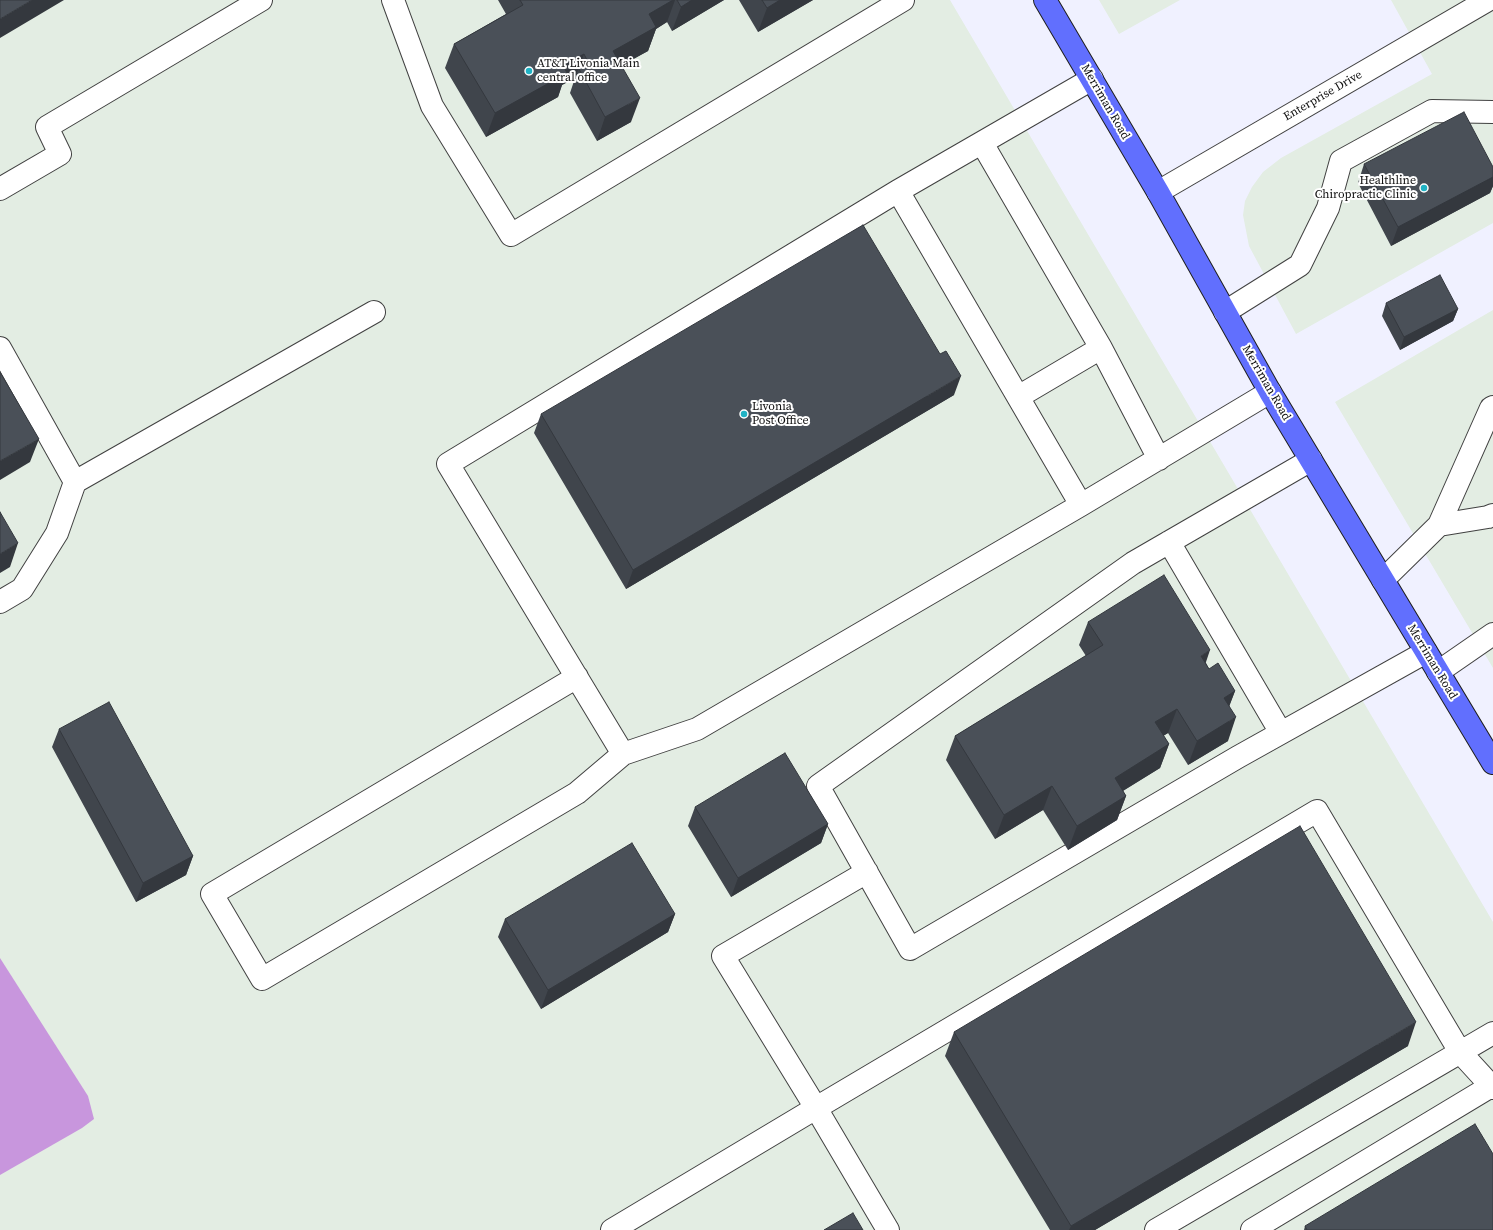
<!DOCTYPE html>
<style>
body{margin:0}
canvas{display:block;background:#f0f1ff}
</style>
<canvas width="1493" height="1230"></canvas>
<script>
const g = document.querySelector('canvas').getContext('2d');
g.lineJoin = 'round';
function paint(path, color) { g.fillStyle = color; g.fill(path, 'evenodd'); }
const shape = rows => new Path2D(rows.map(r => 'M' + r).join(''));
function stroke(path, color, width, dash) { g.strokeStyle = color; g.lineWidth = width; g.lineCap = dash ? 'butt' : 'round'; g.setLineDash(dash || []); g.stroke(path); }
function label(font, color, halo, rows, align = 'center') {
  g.font = font + ' "Source Serif 4",serif'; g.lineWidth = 4; g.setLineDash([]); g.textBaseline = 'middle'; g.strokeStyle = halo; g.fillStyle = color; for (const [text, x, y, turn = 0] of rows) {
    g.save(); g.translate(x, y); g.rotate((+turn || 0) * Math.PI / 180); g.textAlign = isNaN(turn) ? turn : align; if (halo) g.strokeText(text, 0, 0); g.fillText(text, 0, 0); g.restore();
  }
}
const industrial = shape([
 [0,0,950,0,1493,922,1493,1230,0,1230],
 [1099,0,1180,0,1119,34],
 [1391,0,1493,0,1493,223,1296,334,1249,246,1243,215,1245,201,1252,187,1263,172,1281,158,1432,74],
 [1493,310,1493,668,1335,402]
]);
const forest = shape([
 [0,958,88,1096,94,1119,82,1128,0,1175]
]);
const minor = shape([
 [393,0,432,106,511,235,903,0],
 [1092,79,898,191,448,464,623,754,697,729,1081,505,1270,392],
 [982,143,1101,348,1159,459],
 [0,189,60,154,47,127,261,0],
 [898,191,1081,505],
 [1158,192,1488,0],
 [1225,312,1300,265,1328,208,1341,161,1432,111,1493,112],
 [0,348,75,482],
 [1018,397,1101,348],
 [1311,460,1133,563,818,786,910,949,1238,757,1426,652],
 [1439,525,1488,517,1493,515],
 [1169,542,1281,733],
 [1383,580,1439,525,1491,408,1493,407],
 [0,602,22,589,57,533,75,482,374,312],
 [1438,672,1493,634],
 [577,677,212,894,262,979,577,793,623,754],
 [867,872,723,956,816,1108,1317,811,1460,1052,1493,1088],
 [612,1230,816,1108,888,1230],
 [1156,1230,1493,1033],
 [1252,1230,1493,1085]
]);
const major = shape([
 [1045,0,1158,192,1270,392,1493,763]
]);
const wall = shape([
 [498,0,724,0,672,31,667,22,656,29,648,51,621,65,631,122,597,141,570,93,575,78,562,85,558,97,486,137,445,68,454,44,506,14],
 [739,0,813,0,758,32],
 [1364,164,1493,167,1493,186,1490,193,1391,246,1358,183],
 [1386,303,1458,309,1453,321,1400,350,1382,316],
 [954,395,626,589,534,433,541,414],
 [1088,622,1206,663,1209,669,1235,691,1229,706,1228,741,1188,765,1168,733,1163,736,1169,744,1160,768,1123,791,1126,796,1117,820,1068,850,1043,810,995,839,946,760,955,736,1086,656,1079,645],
 [59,729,193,856,186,875,136,902,52,747],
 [695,807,828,824,821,843,731,897,688,826],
 [675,914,668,932,541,1009,498,937,505,919],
 [954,1032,1408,1046,1095,1230,1050,1230,945,1056],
 [1305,1226,1493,1230,1304,1230]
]);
const shadedWall = shape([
 [32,0,64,0,0,38,0,19],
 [673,0,675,0,667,22,656,29,648,51,605,75,613,51,649,14],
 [692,0,724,0,672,31,681,7],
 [780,0,813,0,758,32,767,8],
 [584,54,575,78,562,85,558,97,486,137,495,113,563,65],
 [640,98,631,122,597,141,605,117],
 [1493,177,1493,186,1490,193,1391,246,1398,227],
 [1458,309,1453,321,1400,350,1404,337],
 [961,376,954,395,626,589,633,570],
 [39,439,30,462,0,480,0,461],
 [18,543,10,567,0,573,0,554],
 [1210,650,1202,674,1201,656],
 [1235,691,1226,715,1224,698],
 [1177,709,1168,733,1146,746,1155,722],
 [1236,717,1228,741,1188,765,1197,741],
 [1169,744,1160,768,1106,801,1115,778],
 [1052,786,1043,810,995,839,1004,815],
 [1126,796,1117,820,1068,850,1077,826],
 [828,824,821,843,731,897,738,878],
 [193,856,186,875,136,902,143,883],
 [675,914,668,932,541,1009,548,990],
 [1416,1022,1408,1046,1095,1230,1069,1230,1071,1226]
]);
const building = shape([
 [0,0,32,0,0,19,0,0],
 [520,0,673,0,649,14,656,27,613,51,640,98,605,117,579,69,589,64,584,54,563,65,567,73,495,113,454,44,523,5,520,0],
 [677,0,692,0,681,7,677,0],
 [762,0,780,0,767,8,762,0],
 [1464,112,1493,167,1493,177,1398,227,1364,164,1464,112],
 [863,225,940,354,946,351,961,376,633,570,541,414,863,225],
 [1440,275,1458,309,1404,337,1386,303,1440,275],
 [0,372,39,439,0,461,0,372],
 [0,512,18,543,0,554,0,512],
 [1164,575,1210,650,1201,656,1209,669,1218,663,1235,691,1224,698,1236,717,1197,741,1177,709,1155,722,1169,744,1115,778,1126,796,1077,826,1052,786,1004,815,955,736,1103,645,1088,622,1164,575],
 [109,702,193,856,143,883,59,729,109,702],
 [785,753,828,824,738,878,695,807,785,753],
 [1300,826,1416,1022,1071,1226,954,1032,1300,826],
 [632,843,675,914,548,990,505,919,632,843],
 [1475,1124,1493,1154,1493,1230,1307,1230,1305,1226,1475,1124],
 [853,1213,863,1230,824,1230,853,1213]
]);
const markers = [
 [529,71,4,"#20b3c5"],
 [1424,188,4,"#20b3c5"],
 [744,414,4,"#20b3c5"]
];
const poiNames = [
 ["AT&T Livonia Main",537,64],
 ["central office",537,78],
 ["Healthline",1416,181,"right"],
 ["Chiropractic Clinic",1416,195,"right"],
 ["Livonia",752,407],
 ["Post Office",752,421]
];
const streetNames = [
 ["Enterprise Drive",1323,96,-30],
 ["Merriman Road",1105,102,60],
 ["Merriman Road",1266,383,60],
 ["Merriman Road",1432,662,59]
];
paint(industrial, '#e3ede3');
paint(forest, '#c896dd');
stroke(minor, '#414141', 24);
stroke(major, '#1f1f1f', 24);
stroke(minor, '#fff', 22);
stroke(major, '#616ffe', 22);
paint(wall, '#40454c');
paint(shadedWall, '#34383e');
paint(building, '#4a5058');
stroke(building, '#34383e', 1);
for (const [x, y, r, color] of markers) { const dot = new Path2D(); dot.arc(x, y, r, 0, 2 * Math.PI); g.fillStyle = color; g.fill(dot); stroke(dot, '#fff', 1.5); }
label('12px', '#0e0e0e', '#fff', poiNames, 'left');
label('12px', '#0e0e0e', '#fff', streetNames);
</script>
